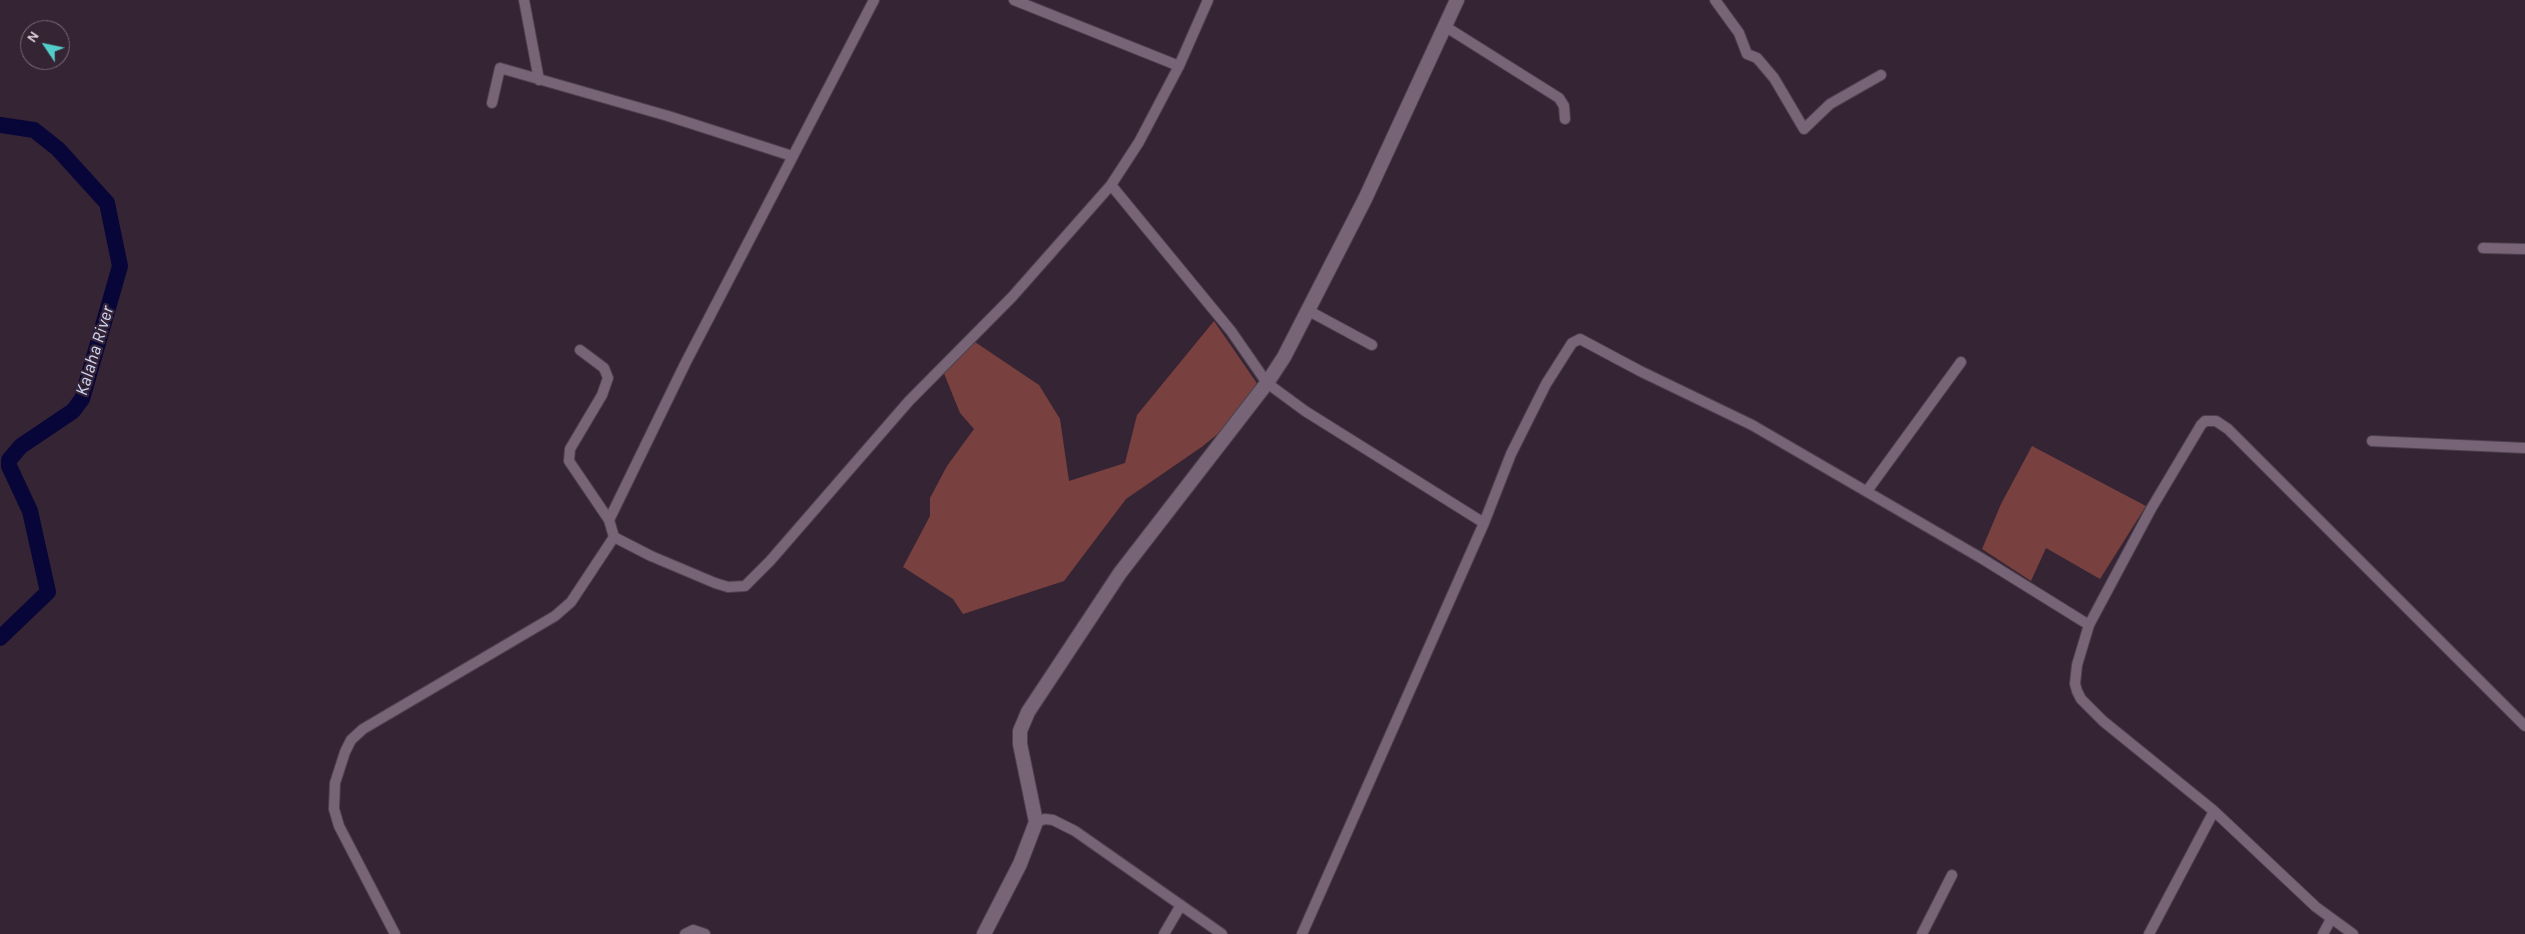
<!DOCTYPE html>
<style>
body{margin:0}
#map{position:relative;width:2525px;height:934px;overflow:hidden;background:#352434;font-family:Karla,sans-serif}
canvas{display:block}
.north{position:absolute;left:20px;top:20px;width:50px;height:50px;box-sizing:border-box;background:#352434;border:1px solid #796a78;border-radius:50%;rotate:304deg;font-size:14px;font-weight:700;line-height:20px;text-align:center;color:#ded3dd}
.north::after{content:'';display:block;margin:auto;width:18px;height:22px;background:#53cdc9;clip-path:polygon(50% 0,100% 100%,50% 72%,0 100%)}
</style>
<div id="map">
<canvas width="2525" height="934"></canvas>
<div class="north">N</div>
</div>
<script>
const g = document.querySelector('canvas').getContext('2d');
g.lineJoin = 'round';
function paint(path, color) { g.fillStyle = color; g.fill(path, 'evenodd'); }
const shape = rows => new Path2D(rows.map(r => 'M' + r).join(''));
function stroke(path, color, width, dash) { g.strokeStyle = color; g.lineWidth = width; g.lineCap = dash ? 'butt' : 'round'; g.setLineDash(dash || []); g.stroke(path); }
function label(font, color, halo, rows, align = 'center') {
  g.font = font + ' Karla,sans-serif'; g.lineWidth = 4.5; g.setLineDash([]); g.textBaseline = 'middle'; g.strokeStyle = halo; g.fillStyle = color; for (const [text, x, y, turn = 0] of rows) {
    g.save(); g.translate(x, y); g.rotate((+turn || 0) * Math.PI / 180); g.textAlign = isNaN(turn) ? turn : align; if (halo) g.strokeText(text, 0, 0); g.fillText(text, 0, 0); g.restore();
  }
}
const green = shape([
 [1214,321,1265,395,1203,446,1126,499,1064,581,963,614,953,599,903,567,930,516,930,498,947,466,974,429,960,413,943,371,975,342,1039,385,1060,419,1069,481,1125,463,1137,415],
 [2032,446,2146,506,2100,579,2046,548,2031,581,1982,549,2001,504]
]);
const river = shape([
 [0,125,34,130,58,149,107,203,120,266,82,399,73,411,21,446,9,460,9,466,30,511,48,592,0,638]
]);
const street = shape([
 [524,0,539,80],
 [1014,0,1179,66],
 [1715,0,1739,33,1747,54,1757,58,1774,78,1804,129,1830,104,1881,75],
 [1446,27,1559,98,1564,106,1565,119],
 [492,103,500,68,668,116,792,156],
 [1111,185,1231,331,1267,383,1305,411,1484,523,1511,454,1546,384,1572,343,1580,339,1640,371,1752,425,1981,558,2089,625],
 [2483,248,2525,249],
 [1309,311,1372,345],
 [580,350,604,368,608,378,602,395,570,449,569,461,609,520,614,537,651,556,715,583,728,587,745,586,770,561,909,401,1012,297,1111,185,1139,142,1179,66,1208,0],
 [2372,441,2525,448],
 [1867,491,1961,362],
 [609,520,685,364,874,0],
 [1036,822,1045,819,1053,820,1075,831,1222,934],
 [395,934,339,826,334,809,335,783,345,752,351,740,363,729,555,616,571,602,614,537],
 [685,934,693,930,705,934],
 [1164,934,1181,905],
 [1302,934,1484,523],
 [1922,934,1952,875],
 [2149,934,2214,811],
 [2323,934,2331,919],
 [2353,934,2316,907,2214,811,2103,721,2081,699,2077,691,2075,684,2077,665,2089,625,2151,509,2201,425,2205,421,2216,421,2228,429,2525,726]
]);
const secondary = shape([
 [984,934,1020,864,1036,822,1020,744,1020,731,1028,712,1120,573,1267,383,1284,357,1365,199,1457,0]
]);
const waterNames = [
 ["Kalaha River",95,351,-73]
];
paint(green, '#78403e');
stroke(river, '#080638', 16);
stroke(street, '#4e404e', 12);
stroke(secondary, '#4e404e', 16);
stroke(street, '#776476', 10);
stroke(secondary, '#776476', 14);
label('italic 18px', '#cdd6f9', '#352434', waterNames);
</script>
